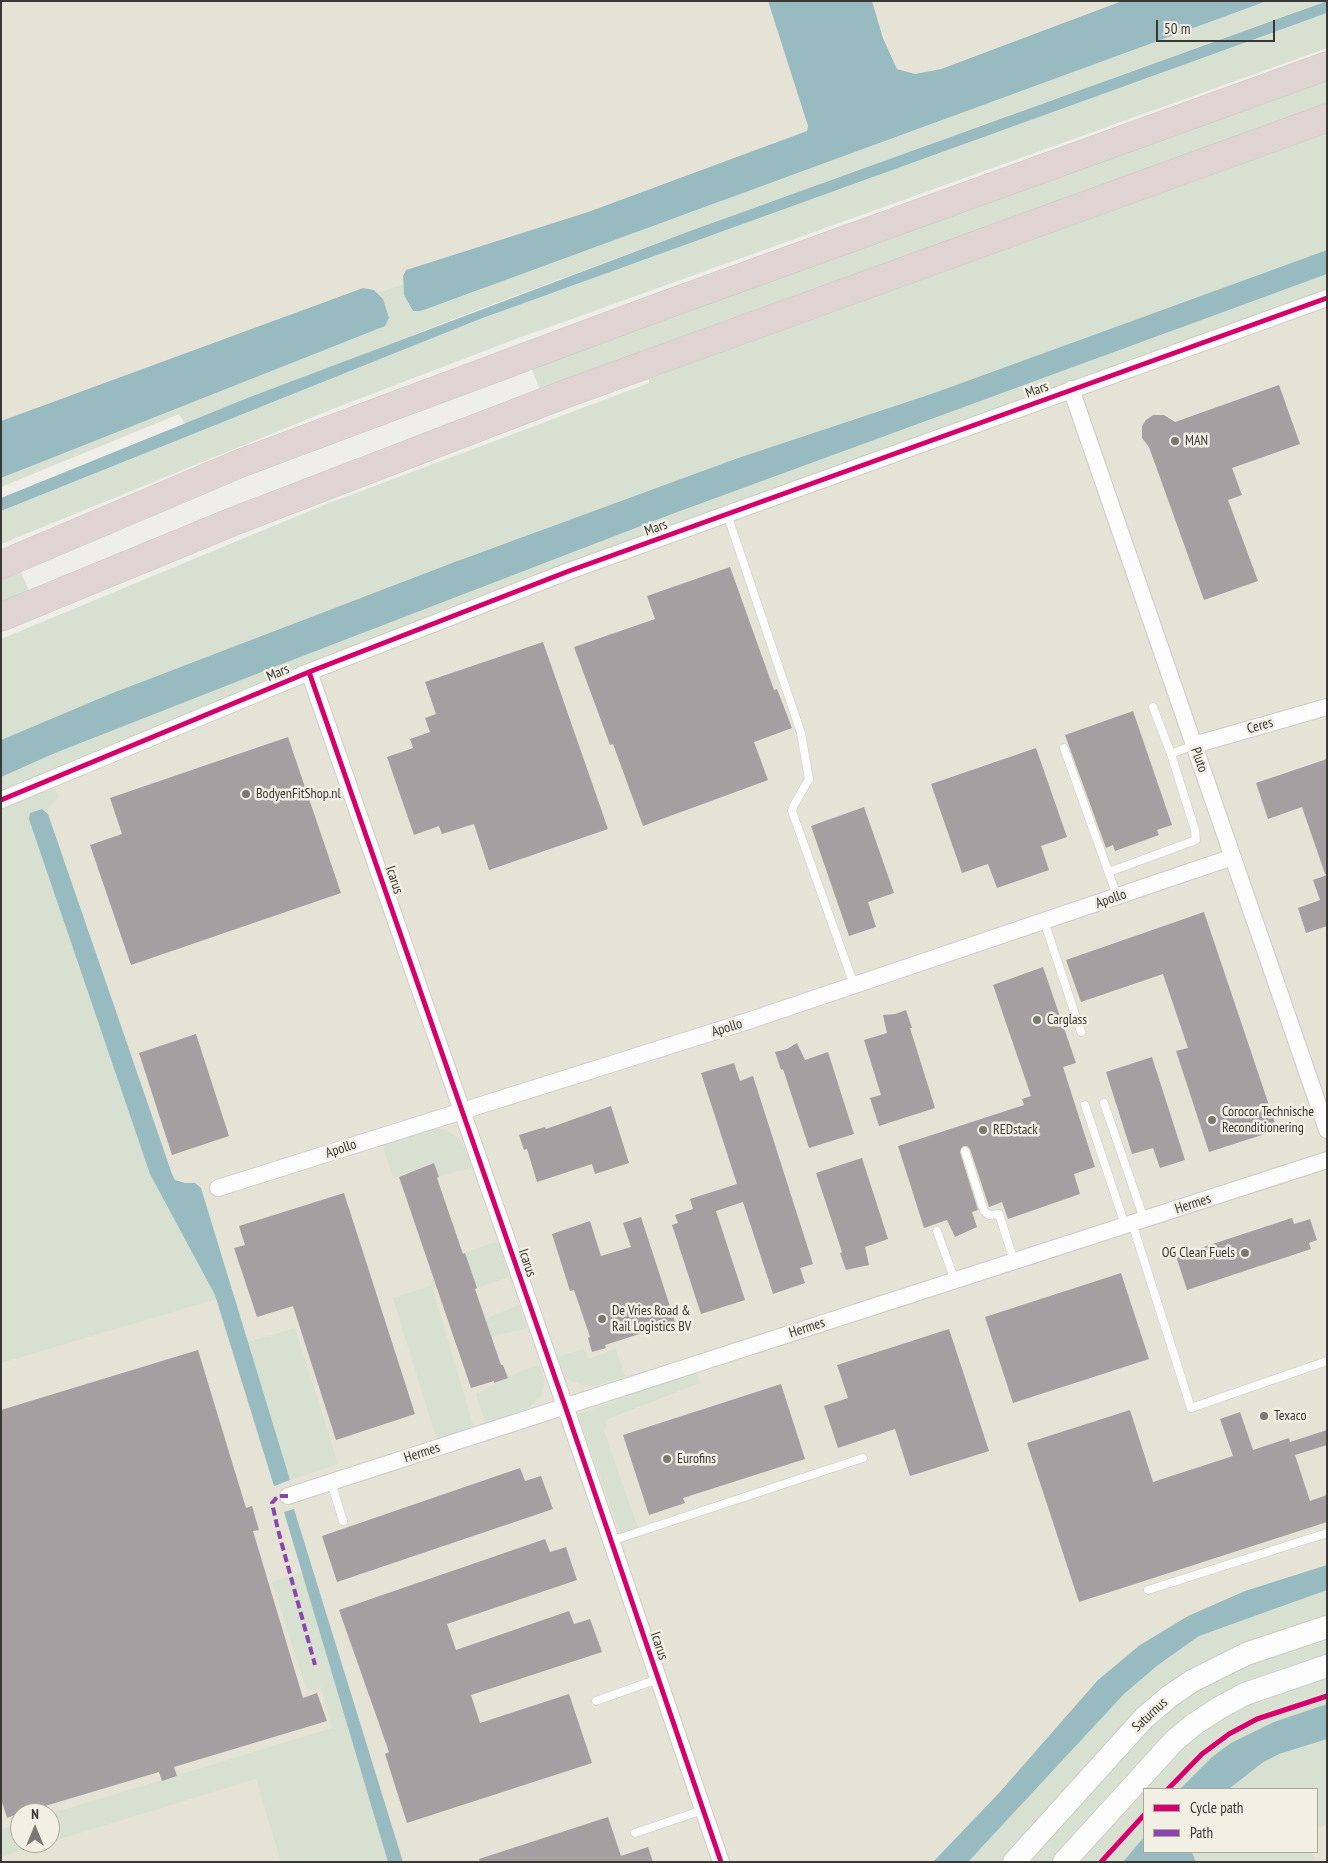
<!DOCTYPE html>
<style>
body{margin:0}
#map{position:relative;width:1328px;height:1863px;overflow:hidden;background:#efeee8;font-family:"PT Sans Narrow",sans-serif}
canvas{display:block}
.frame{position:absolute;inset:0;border:2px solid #393834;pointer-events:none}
.legend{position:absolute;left:1143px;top:1788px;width:175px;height:65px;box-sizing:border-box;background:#f2efe5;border:1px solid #a8a69e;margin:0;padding:6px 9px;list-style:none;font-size:15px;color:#393834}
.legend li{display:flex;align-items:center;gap:10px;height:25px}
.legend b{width:25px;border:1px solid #a8a69e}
.north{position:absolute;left:10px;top:1803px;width:50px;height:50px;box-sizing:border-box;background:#f2efe5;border:1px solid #a8a69e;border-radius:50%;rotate:0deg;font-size:14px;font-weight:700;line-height:20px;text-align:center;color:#393834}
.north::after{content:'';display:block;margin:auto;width:18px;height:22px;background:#797873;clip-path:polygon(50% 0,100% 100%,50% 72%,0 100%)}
.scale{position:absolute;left:1156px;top:20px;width:119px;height:22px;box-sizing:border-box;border:2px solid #393834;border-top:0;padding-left:6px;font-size:15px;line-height:18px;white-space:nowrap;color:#393834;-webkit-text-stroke:4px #f2efe5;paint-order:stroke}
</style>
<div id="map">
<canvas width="1328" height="1863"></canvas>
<div class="frame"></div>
<ul class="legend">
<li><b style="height:6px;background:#d6006c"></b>Cycle path</li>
<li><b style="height:6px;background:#8e44ad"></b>Path</li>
</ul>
<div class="north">N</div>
<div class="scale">50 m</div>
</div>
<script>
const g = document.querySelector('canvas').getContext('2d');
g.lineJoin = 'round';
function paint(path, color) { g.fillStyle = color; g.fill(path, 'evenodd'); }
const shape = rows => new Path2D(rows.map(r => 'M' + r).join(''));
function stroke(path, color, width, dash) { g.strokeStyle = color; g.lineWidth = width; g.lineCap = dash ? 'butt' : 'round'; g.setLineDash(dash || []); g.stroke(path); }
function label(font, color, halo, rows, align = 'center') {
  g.font = font + ' "PT Sans Narrow",sans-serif'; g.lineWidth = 5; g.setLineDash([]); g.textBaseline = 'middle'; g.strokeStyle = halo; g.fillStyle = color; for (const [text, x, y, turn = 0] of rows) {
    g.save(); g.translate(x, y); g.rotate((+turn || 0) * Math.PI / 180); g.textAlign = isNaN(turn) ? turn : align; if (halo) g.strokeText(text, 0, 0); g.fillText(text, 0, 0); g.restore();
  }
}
const built = shape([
 [1,1,768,1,808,126,807,131,588,212,406,270,403,276,403,284,377,293,374,290,363,288,1,421],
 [872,1,1122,1,941,69,915,74,897,69,884,38],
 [1327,263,1327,1862,1,1862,1,770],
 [1144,1789,1317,1789,1317,1852,1144,1852],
 [20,1813,50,1813,50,1843,20,1843]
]);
const green = shape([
 [1267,1,1326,1,690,231,477,310,185,424,179,414,1,487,1,478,134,424,383,299,377,293,403,284,404,295,421,311],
 [1327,13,1327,48,513,340,330,410,1,544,1,511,480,319],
 [1327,76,1327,104,683,336,540,390,531,367],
 [1327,133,1327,250,934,393,738,458,452,563,110,694,1,740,1,639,324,505,649,383,649,379],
 [1327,274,1327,289,559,566,307,665,1,791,1,777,55,753,282,664,672,514],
 [19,568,30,593,1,605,1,576],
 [51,788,56,790,59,797,48,808,48,813,42,809,30,813,217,1299,1,1363,1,809],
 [429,1127,446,1130,458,1138,465,1148,472,1167,439,1177,434,1163,393,1178,382,1143],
 [495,1242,499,1244,509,1277,477,1288,473,1277,437,1289,432,1287,474,1428,437,1440,393,1298,431,1286,433,1277,468,1264,465,1253],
 [519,1305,527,1328,491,1337,490,1333,456,1345,452,1333,486,1321,489,1317],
 [295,1328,338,1464,290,1480,248,1342],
 [584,1349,588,1359,616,1349,625,1376,596,1386,581,1385,566,1378,557,1357],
 [538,1365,542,1371,544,1380,542,1394,534,1403,527,1409,486,1424,476,1394,512,1375],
 [696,1371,700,1383,608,1419,604,1431,641,1537,623,1542,578,1414],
 [302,1572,388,1862,281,1862,256,1779,50,1842,50,1814,332,1728,321,1687,307,1691,272,1582],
 [1327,1590,1327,1617,1233,1647,1199,1664,1170,1682,1147,1702,1000,1862,968,1862,1124,1694,1158,1665,1199,1636],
 [1327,1636,1327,1657,1258,1679,1115,1792,1051,1862,1027,1862,1154,1721,1179,1701,1224,1673],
 [1327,1675,1327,1691,1262,1713,1238,1724,1212,1741,1189,1761,1163,1789,1144,1789,1144,1810,1096,1862,1075,1862,1186,1743,1233,1711],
 [1327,1699,1327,1704,1274,1722,1231,1743,1212,1757,1180,1789,1173,1789,1203,1757,1241,1731,1266,1720],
 [1327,1739,1327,1824,1317,1828,1317,1789,1229,1789,1262,1763,1279,1754],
 [1144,1821,1144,1837,1123,1862,1107,1862],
 [20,1823,20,1843,47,1843,1,1857,1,1826,2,1829],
 [1192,1852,1312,1852,1315,1862,1196,1862]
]);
const water = shape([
 [768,1,872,1,883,38,897,69,915,74,941,69,1122,1,1267,1,421,311,413,311,404,295,403,276,406,270,588,212,807,131,808,126],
 [1327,1,1327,13,480,319,1,511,1,498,250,397,690,231],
 [1327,250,1327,274,672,514,282,664,55,753,1,777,1,740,110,694,452,563,738,458,934,393],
 [363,288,374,290,383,299,389,318,385,326,1,478,1,421],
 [42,809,48,814,172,1174,175,1180,185,1183,195,1183,201,1188,290,1480,274,1486,215,1295,150,1174,29,819,30,813],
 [294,1509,403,1862,388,1862,284,1512],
 [1327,1565,1327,1590,1199,1636,1158,1665,1124,1694,968,1862,933,1862,999,1793,1098,1680,1140,1645,1188,1616,1245,1591],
 [1327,1704,1327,1739,1279,1754,1262,1763,1229,1789,1180,1789,1212,1757,1231,1743,1274,1722],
 [1144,1837,1144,1852,1192,1852,1196,1862,1123,1862]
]);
const building = shape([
 [1279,385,1300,444,1232,468,1242,495,1228,500,1258,581,1204,600,1149,447,1142,438,1142,426,1146,420,1153,415,1164,415,1175,422],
 [730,567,774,690,777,689,792,728,754,742,768,780,643,826,613,744,610,745,574,647,655,619,647,596],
 [543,642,608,829,489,870,474,824,442,834,439,826,414,835,387,757,413,748,410,739,430,732,425,718,436,714,425,682],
 [1133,711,1172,825,1157,830,1159,835,1115,851,1113,845,1106,848,1065,735],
 [288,737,341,893,131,965,90,845,122,834,110,798],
 [1036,748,1067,837,1041,846,1049,870,997,888,988,864,962,873,931,784],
 [1327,759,1327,873,1325,874,1302,807,1268,819,1256,783],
 [864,807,894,893,868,902,876,927,849,936,811,826],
 [1327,875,1327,926,1306,933,1298,908,1320,900,1313,880],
 [1204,912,1275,1123,1271,1132,1209,1152,1176,1051,1188,1048,1163,974,1081,1002,1066,960],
 [1043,967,1076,1063,1063,1067,1095,1167,1074,1174,1080,1194,1008,1219,1002,1202,989,1207,970,1149,967,1146,963,1146,960,1152,978,1210,972,1212,977,1227,955,1237,947,1220,924,1228,898,1146,1024,1105,1022,1099,1031,1096,993,985],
 [906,1010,912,1028,910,1028,935,1108,879,1126,870,1098,881,1095,864,1040,887,1033,883,1015,895,1014],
 [196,1034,229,1136,172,1155,139,1053],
 [797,1043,805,1060,828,1052,854,1134,809,1148,783,1069,781,1070,775,1052,787,1049],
 [1152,1057,1185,1160,1160,1168,1153,1148,1132,1154,1106,1072],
 [734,1063,740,1081,753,1076,813,1264,800,1268,805,1283,773,1294,743,1202,716,1211,745,1300,701,1314,672,1225,678,1223,675,1215,693,1209,690,1199,737,1184,701,1073],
 [611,1106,629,1163,595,1174,592,1164,537,1182,527,1149,524,1150,519,1135,545,1127,546,1129],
 [862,1158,888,1239,865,1247,869,1265,846,1270,840,1253,842,1252,816,1173],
 [434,1163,439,1177,437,1178,463,1254,465,1253,477,1288,475,1289,501,1365,503,1365,508,1378,494,1383,494,1381,471,1388,399,1177],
 [344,1193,415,1414,336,1440,293,1306,257,1317,234,1248,245,1245,239,1226],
 [641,1217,676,1325,662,1330,661,1327,605,1345,606,1348,592,1352,588,1338,590,1337,574,1290,570,1291,552,1234,590,1221,601,1256,631,1247,623,1223],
 [1292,1218,1294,1224,1310,1219,1317,1240,1309,1243,1311,1249,1187,1290,1176,1256],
 [1121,1273,1149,1359,1013,1403,985,1317],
 [949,1329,989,1451,910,1476,895,1429,838,1448,824,1406,848,1398,837,1365],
 [198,1350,246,1508,252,1506,259,1530,253,1531,303,1698,317,1693,327,1721,174,1767,177,1776,162,1781,159,1772,45,1806,47,1813,20,1813,7,1818,1,1799,1,1410],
 [781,1384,805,1459,683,1498,685,1503,649,1515,623,1435],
 [1130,1410,1153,1482,1233,1456,1220,1419,1240,1412,1253,1450,1289,1438,1290,1442,1327,1430,1327,1445,1295,1455,1310,1501,1327,1495,1327,1522,1079,1602,1027,1443],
 [520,1468,525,1481,541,1476,553,1509,337,1582,322,1536],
 [545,1539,550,1552,566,1547,577,1580,447,1624,456,1650,569,1611,574,1624,590,1619,602,1652,471,1695,480,1723,569,1694,592,1763,407,1823,385,1754,389,1752,339,1610],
 [608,1817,621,1856,648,1847,653,1862,480,1862,479,1859]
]);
const service = shape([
 [727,514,801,733,809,779,794,805,792,811,854,985],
 [1153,707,1171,754,1194,745],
 [1064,748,1117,896],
 [1109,872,1196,840,1195,830,1171,754],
 [1044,921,1081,1032],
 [1104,1103,1144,1219],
 [1085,1105,1125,1225],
 [965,1151,984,1211,989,1215,999,1214,1014,1261],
 [1132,1223,1191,1408,1327,1361],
 [937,1231,955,1281],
 [331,1482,343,1521],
 [611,1541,863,1458],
 [1148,1590,1327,1533],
 [596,1701,658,1679],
 [635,1833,703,1810]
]);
const minor = shape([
 [1071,389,1327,1130],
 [309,672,565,1406,721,1862],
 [1194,745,1327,707],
 [1,800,309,672,569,571,1327,298],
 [218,1188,748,1021,1233,857],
 [288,1496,1327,1160]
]);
const secondary = shape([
 [1014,1862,1144,1718,1170,1696,1192,1681,1246,1654,1327,1627],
 [1064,1862,1174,1741,1193,1725,1219,1708,1245,1694,1327,1666]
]);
const motorway = shape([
 [1,565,241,463,654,309,1327,66],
 [1,617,232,522,565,394,1327,118]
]);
const quiet = shape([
 [288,1496,278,1496,272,1503,278,1530,315,1665]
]);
const cycleway = shape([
 [309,672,565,1406,721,1862],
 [1,800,309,672,569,571,1327,298],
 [1168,1789,1202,1754,1229,1734,1257,1719,1327,1696],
 [1101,1862,1144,1815]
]);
const markers = [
 [1175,441,5,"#797873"],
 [246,794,5,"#797873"],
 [1037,1020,5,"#797873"],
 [1212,1120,5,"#797873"],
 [983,1130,5,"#797873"],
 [1245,1253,5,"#797873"],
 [602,1319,5,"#797873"],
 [1264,1416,5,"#797873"],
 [667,1459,5,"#797873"]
];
const streetNames = [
 ["Mars",1037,390,-20],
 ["Mars",656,528,-20],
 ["Mars",278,673,-23],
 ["Ceres",1260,726,-16],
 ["Pluto",1199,760,71],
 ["Icarus",394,880,71],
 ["Apollo",1111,899,-19],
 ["Apollo",727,1028,-17],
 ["Apollo",341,1149,-18],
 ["Hermes",1193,1204,-18],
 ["Icarus",527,1263,71],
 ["Hermes",807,1328,-18],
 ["Hermes",422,1453,-18],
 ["Icarus",659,1646,71],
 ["Saturnus",1150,1715,-43]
];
const poiNames = [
 ["MAN",1185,441],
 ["BodyenFitShop.nl",256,794],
 ["Carglass",1047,1020],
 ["Corocor Technische",1222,1112],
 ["Reconditionering",1222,1128],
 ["REDstack",993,1130],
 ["OG Clean Fuels",1235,1253,"right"],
 ["De Vries Road &",612,1311],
 ["Rail Logistics BV",612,1327],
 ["Texaco",1274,1416],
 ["Eurofins",677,1459]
];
paint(built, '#e5e3d6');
paint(green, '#d7e0d1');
paint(water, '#98bbc2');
paint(building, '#a59fa2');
stroke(service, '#cdccc7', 9);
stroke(minor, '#cdccc7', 18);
stroke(secondary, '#cdccc7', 24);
stroke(motorway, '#cac9c7', 29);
stroke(service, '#fdfcfc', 8);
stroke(minor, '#fdfcfc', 16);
stroke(secondary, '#fdfcfc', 22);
stroke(motorway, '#dfd4d1', 28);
stroke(quiet, '#8e44ad', 4, [8, 4]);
stroke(cycleway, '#d6006c', 5);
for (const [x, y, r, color] of markers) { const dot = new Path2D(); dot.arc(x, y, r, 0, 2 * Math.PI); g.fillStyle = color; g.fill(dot); stroke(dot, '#f2efe5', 2); }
label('14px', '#393834', '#f2efe5', streetNames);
label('14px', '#393834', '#f2efe5', poiNames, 'left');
</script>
